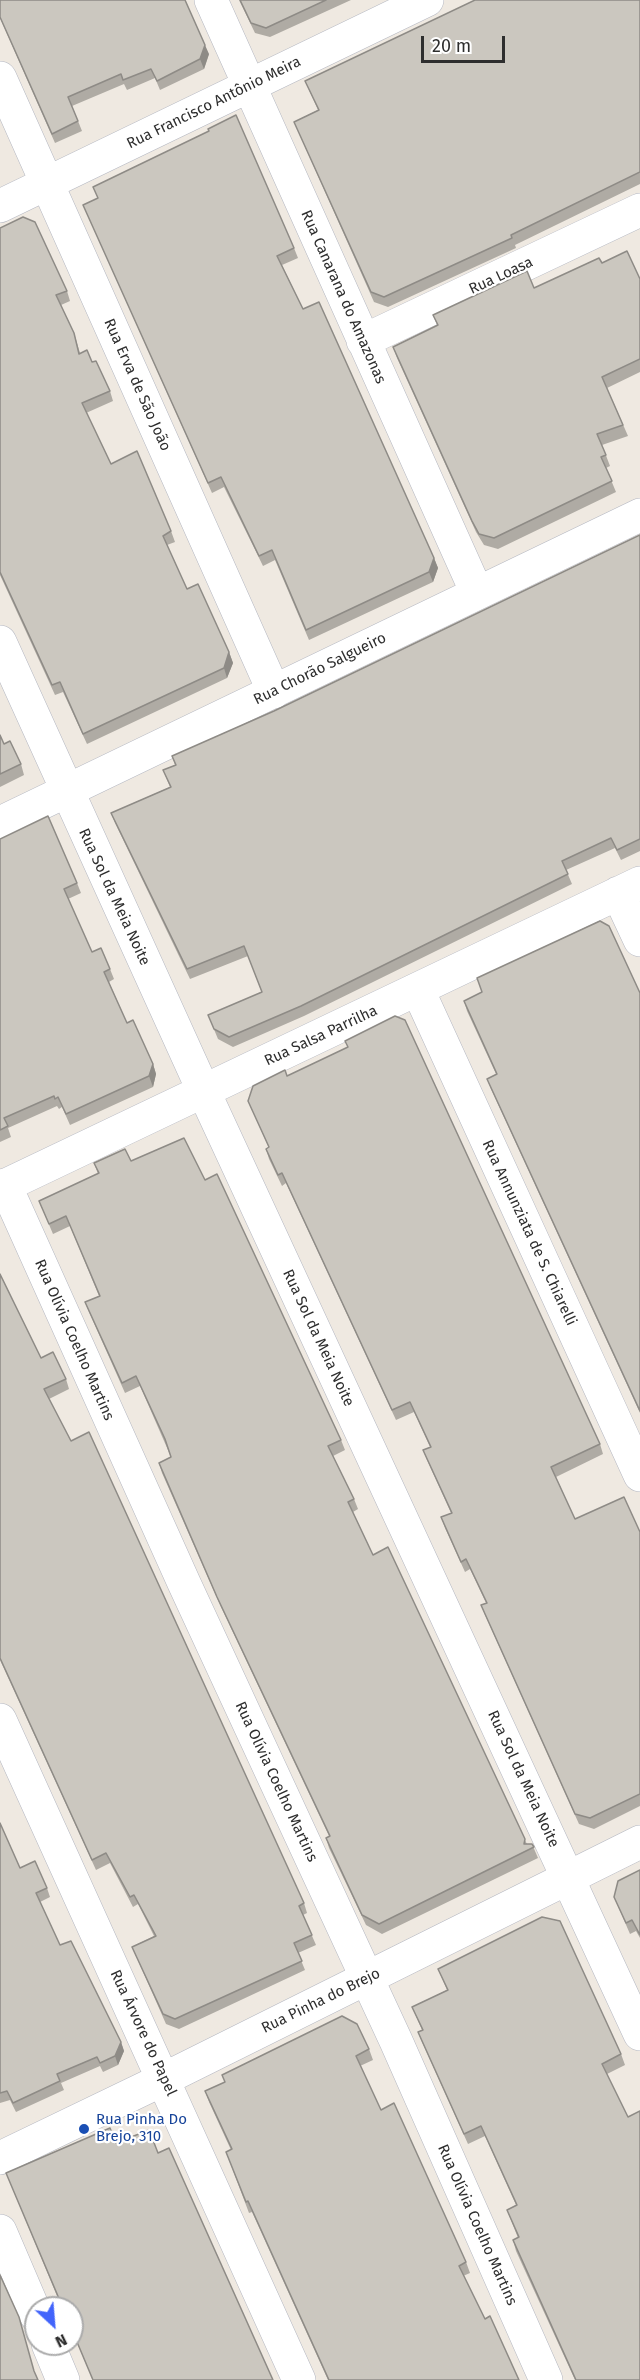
<!DOCTYPE html>
<meta charset="utf-8">
<style>
body{margin:0}
#map{position:relative;width:640px;height:2380px;overflow:hidden;background:#efe9e1;font-family:"Fira Sans",sans-serif}
canvas{display:block}
.north{position:absolute;left:24px;top:2296px;width:60px;height:60px;box-sizing:border-box;background:#fff;border:2px solid #ababab;border-radius:50%;rotate:154deg;font-size:16px;font-weight:700;line-height:24px;text-align:center;color:#2e2e2e}
.north::after{content:'';display:block;margin:auto;width:21px;height:27px;background:#4264fb;clip-path:polygon(50% 0,100% 100%,50% 72%,0 100%)}
.scale{position:absolute;left:421px;top:36px;width:84px;height:27px;box-sizing:border-box;border:3px solid #2e2e2e;border-top:0;padding-left:8px;font-size:18px;line-height:21px;white-space:nowrap;color:#2e2e2e;-webkit-text-stroke:4px #fff;paint-order:stroke}
</style>
<div id="map">
<canvas width="640" height="2380"></canvas>
<div class="north">N</div>
<div class="scale">20 m</div>
</div>
<script>
const g = document.querySelector('canvas').getContext('2d');
g.lineJoin = 'round';
const shape = rows => new Path2D(rows.map(r => 'M' + r).join(''));
function stroke(path, color, width, dash) { g.strokeStyle = color; g.lineWidth = width; g.lineCap = dash ? 'butt' : 'round'; g.setLineDash(dash || []); g.stroke(path); }
function paint(path, color) { g.fillStyle = color; g.fill(path, 'evenodd'); }
function label(font, color, halo, rows, align = 'center') {
  g.font = font + ' "Fira Sans",sans-serif'; g.lineWidth = 4.5; g.setLineDash([]); g.textBaseline = 'middle'; g.strokeStyle = halo; g.fillStyle = color; for (const [text, x, y, turn = 0] of rows) {
    g.save(); g.translate(x, y); g.rotate((+turn || 0) * Math.PI / 180); g.textAlign = isNaN(turn) ? turn : align; if (halo) g.strokeText(text, 0, 0); g.fillText(text, 0, 0); g.restore();
  }
}
const minor = shape([
 [211,0,477,593],
 [0,78,274,692],
 [0,206,427,0],
 [363,341,640,210],
 [0,642,204,1092,640,2034],
 [0,823,640,515],
 [618,893,640,940],
 [418,990,640,1475],
 [5,1185,184,1583,396,2041,546,2380],
 [0,1188,640,883],
 [0,1720,299,2380],
 [0,2158,164,2079,640,1842],
 [0,2231,36,2315],
 [48,2344,63,2380]
]);
const wall = shape([
 [0,0,209,54,204,69,160,90,155,78,127,90,124,84,72,106,82,131,55,143,0,18],
 [239,0,351,0,270,37,255,33],
 [640,0,640,184,515,245,516,248,388,307,374,302,294,122,318,110,305,81],
 [93,187,294,248,298,258,282,265,303,309,434,558,438,568,433,582,309,640,275,560,263,566,224,487,212,493,87,214,83,205,98,198],
 [0,228,67,291,70,301,61,305,74,333,80,353,92,362,110,391,113,401,86,413,111,464,171,531,175,542,167,545,187,589,229,652,233,663,227,678,87,744,63,692,55,695,0,575],
 [602,263,640,279,640,372,607,388,628,436,602,445,610,466,606,468,616,492,498,549,484,545,476,532,397,358,393,347,437,325,433,315,534,288],
 [640,535,640,851,621,860,615,848,566,870,572,884,304,1016,233,1047,218,1039,208,1015,262,993,248,956,190,979,115,823,111,813,170,787,163,770,175,765,172,756,274,711],
 [0,735,4,744,21,764,24,775,0,787],
 [0,839,77,883,81,893,68,899,92,952,110,969,114,979,109,982,127,1023,153,1064,156,1074,153,1087,70,1125,62,1107,59,1109,57,1106,8,1128,11,1137,0,1142],
 [640,993,640,1413,491,1089,487,1079,496,1074,467,1011,464,1001],
 [345,1041,600,1444,603,1454,556,1477,575,1519,640,1532,640,1806,594,1829,579,1824,485,1615,481,1605,486,1603,470,1569,465,1572,445,1528,441,1517,451,1513,427,1460,423,1450,430,1447,414,1412,396,1420,286,1183,282,1186,269,1159,266,1149,269,1148,248,1101,287,1076,348,1047],
 [131,1161,205,1180,341,1440,345,1450,333,1456,354,1499,358,1509,353,1512,373,1555,527,1844,532,1844,538,1858,382,1934,366,1925,329,1848,326,1838,329,1836,221,1607,162,1473,159,1463,171,1457,140,1386,125,1393,89,1312,85,1302,99,1296,70,1226,53,1234,39,1201,98,1174,94,1163],
 [0,1274,41,1358,66,1379,69,1389,49,1399,304,1903,307,1913,303,1915,316,1945,298,1953,305,1970,179,2029,166,2024,132,1947,154,1936,138,1904,133,1907,110,1863,96,1870,0,1660],
 [0,1823,20,1868,47,1888,50,1897,40,1902,60,1945,121,2042,124,2051,118,2065,103,2072,100,2066,61,2083,64,2090,16,2112,10,2100,0,2103],
 [640,1870,640,1938,636,1931,630,1934,614,1897],
 [438,1969,621,2054,625,2065,607,2074,640,2380,575,2380,516,2251,513,2240,518,2238,507,2210,516,2205,485,2136,468,2144,422,2042,418,2032,422,2030,412,2007,447,1990],
 [369,2049,373,2060,360,2066,381,2110,466,2262,470,2273,463,2276,485,2319,519,2380,328,2380,252,2212,249,2213,226,2152,231,2150,209,2102,205,2091],
 [116,2143,158,2153,273,2380,93,2380,72,2331,72,2308,62,2308,6,2173]
]);
const shadedWall = shape([
 [205,45,209,54,204,69,200,59],
 [434,558,438,568,433,582,429,572],
 [229,652,233,663,227,678,224,668],
 [153,1064,156,1074,153,1087,149,1076],
 [121,2042,124,2051,118,2065,115,2056]
]);
const building = shape([
 [0,0,185,0,205,45,200,59,157,81,151,69,123,80,121,74,68,97,78,121,52,134,0,17,0,0],
 [240,0,326,0,266,28,251,23,240,0],
 [475,0,640,0,640,172,511,235,512,238,384,297,371,292,294,122,319,110,305,81,475,0],
 [236,115,294,248,277,256,303,309,319,302,434,558,429,572,306,630,272,550,259,556,221,477,208,483,83,205,98,198,93,187,209,131,208,129,236,115],
 [23,217,35,222,67,291,56,295,74,333,79,354,87,350,92,362,96,361,110,391,82,403,111,464,137,451,171,531,163,536,187,589,198,584,229,652,224,668,83,734,60,682,52,685,0,572,0,228,23,217],
 [627,251,640,279,640,359,602,377,623,425,597,434,606,455,601,457,612,481,494,538,479,534,472,521,393,347,438,325,433,315,527,271,534,288,599,258,602,263,627,251],
 [640,535,640,839,617,850,611,838,562,861,568,874,301,1006,229,1037,214,1029,208,1015,262,992,244,946,187,969,111,813,171,787,163,770,176,765,172,756,274,711,640,535],
 [0,735,4,744,10,741,21,764,0,774,0,735],
 [48,816,77,883,64,889,92,952,101,948,110,969,104,972,127,1023,133,1020,153,1064,149,1076,66,1114,58,1097,55,1099,54,1096,4,1118,8,1126,0,1130,0,839,48,816],
 [600,921,609,926,640,993,640,1411,487,1079,497,1074,464,1001,482,992,477,978,600,921],
 [395,1016,405,1020,600,1444,551,1467,575,1519,624,1497,640,1532,640,1794,590,1818,575,1814,481,1605,487,1603,466,1559,461,1562,441,1517,452,1513,423,1450,431,1447,410,1402,392,1410,282,1173,278,1175,266,1149,269,1147,248,1101,253,1086,285,1070,287,1076,348,1047,345,1041,395,1016],
 [184,1138,205,1180,217,1174,341,1440,328,1446,354,1499,348,1502,373,1555,388,1547,525,1839,524,1844,532,1844,534,1847,379,1924,362,1915,326,1838,330,1836,217,1597,159,1463,171,1457,165,1439,136,1376,122,1383,85,1302,100,1296,66,1216,49,1224,39,1201,99,1173,94,1163,125,1149,131,1161,184,1138],
 [0,1274,41,1358,53,1352,66,1379,44,1389,71,1441,89,1432,304,1903,299,1906,312,1935,294,1943,302,1961,175,2019,163,2014,132,1947,156,1936,134,1895,130,1897,106,1853,92,1860,0,1658,0,1274],
 [0,1823,20,1868,35,1861,47,1888,36,1893,60,1945,71,1941,121,2042,115,2056,100,2063,97,2057,57,2074,60,2081,13,2103,7,2091,0,2093,0,1823],
 [640,1870,640,1935,632,1920,626,1923,614,1897,618,1881,640,1870],
 [542,1917,560,1921,621,2054,602,2064,628,2117,640,2111,640,2380,576,2380,513,2240,519,2237,507,2210,517,2205,481,2126,464,2134,418,2032,423,2030,412,2007,448,1990,438,1969,542,1917],
 [342,2016,357,2024,369,2049,356,2056,381,2110,394,2103,466,2262,459,2266,485,2319,490,2316,519,2380,329,2380,248,2201,246,2202,226,2152,232,2149,205,2091,225,2082,222,2075,342,2016],
 [110,2128,116,2143,149,2130,158,2153,169,2148,273,2380,93,2380,72,2330,72,2308,63,2308,6,2173,110,2128],
 [0,2275,19,2317,34,2371,38,2380,0,2380,0,2275]
]);
const markers = [
 [84,2129,6,"#1a4fb4"]
];
const streetNames = [
 ["Rua Francisco Antônio Meira",214,103,-26],
 ["Rua Loasa",501,276,-25],
 ["Rua Canarana do Amazonas",343,297,66],
 ["Rua Erva de São João",137,385,66],
 ["Rua Chorão Salgueiro",320,669,-26],
 ["Rua Sol da Meia Noite",114,897,65],
 ["Rua Salsa Parrilha",321,1036,-25],
 ["Rua Annunziata de S. Chiarelli",529,1233,65],
 ["Rua Sol da Meia Noite",318,1338,65],
 ["Rua Olívia Coelho Martins",74,1340,66],
 ["Rua Sol da Meia Noite",523,1779,65],
 ["Rua Olívia Coelho Martins",276,1782,65],
 ["Rua Pinha do Brejo",321,2001,-26],
 ["Rua Árvore do Papel",143,2033,65],
 ["Rua Olívia Coelho Martins",477,2225,66]
];
const transitNames = [
 ["Rua Pinha Do",96,2120],
 ["Brejo, 310",96,2137]
];
stroke(minor, '#b4b7c1', 34);
stroke(minor, '#fff', 33);
paint(wall, '#afaba4');
paint(shadedWall, '#8e8b86');
paint(building, '#cbc7bf');
stroke(building, '#8e8b86', 1.5);
for (const [x, y, r, color] of markers) { const dot = new Path2D(); dot.arc(x, y, r, 0, 2 * Math.PI); g.fillStyle = color; g.fill(dot); stroke(dot, '#fff', 2); }
label('15px', '#2e2e2e', '#fff', streetNames);
label('15px', '#164399', '#fff', transitNames, 'left');
</script>
